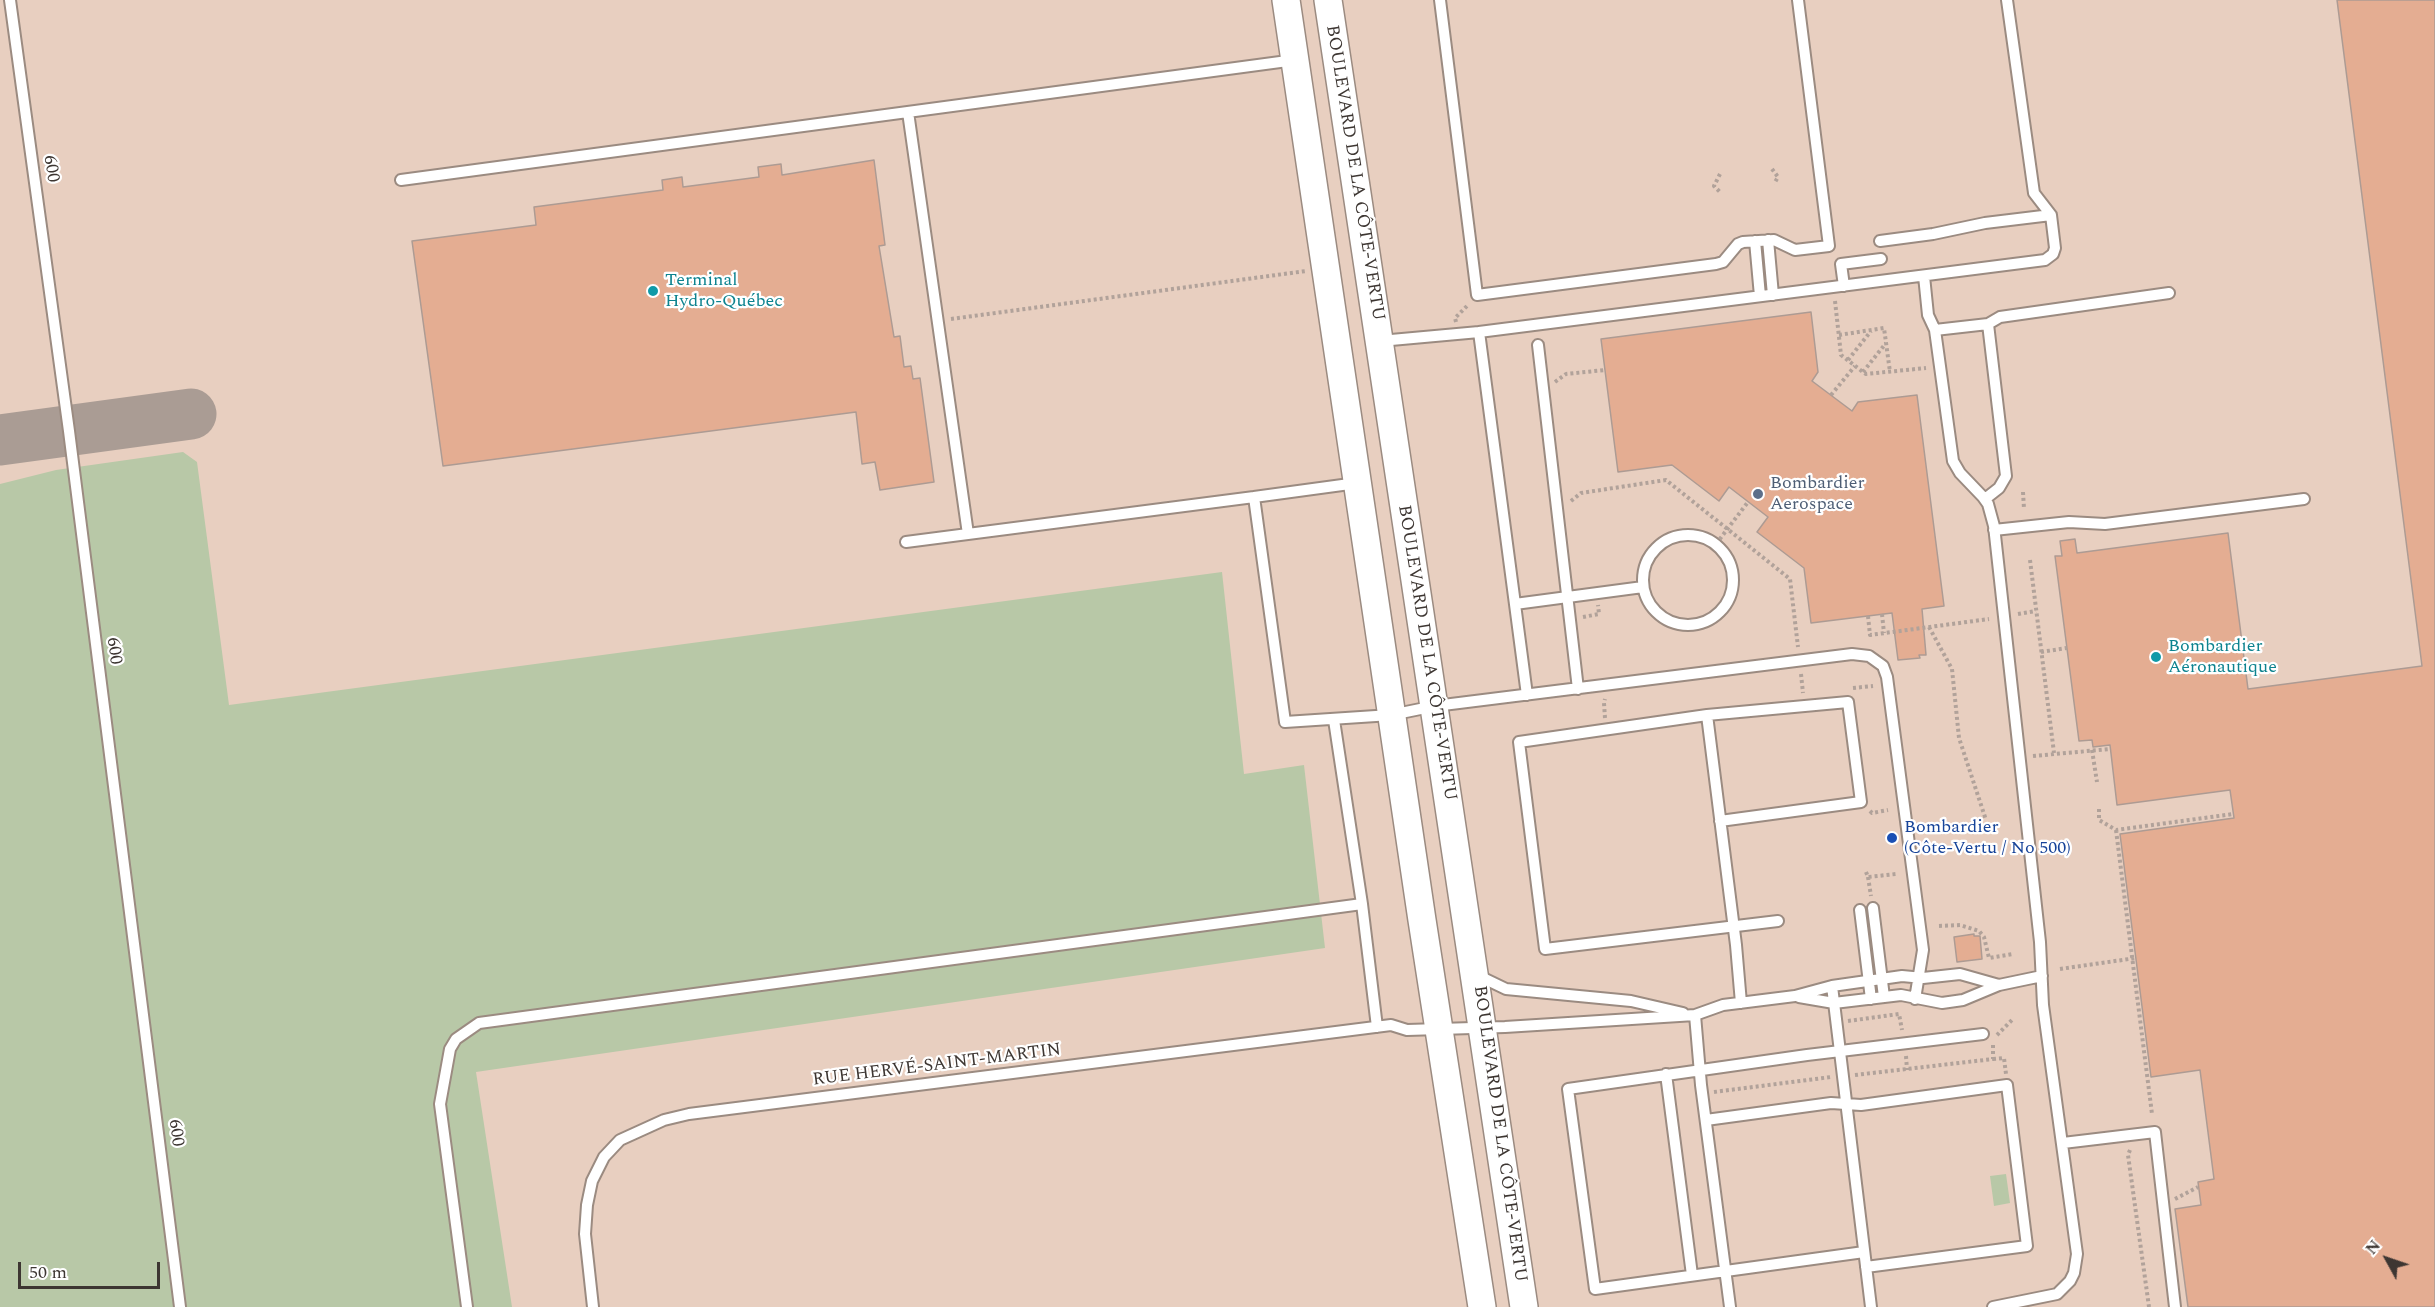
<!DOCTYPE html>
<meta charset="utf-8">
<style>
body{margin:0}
#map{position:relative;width:2435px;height:1307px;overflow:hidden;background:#eddad0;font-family:Spectral,serif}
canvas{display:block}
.north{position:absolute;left:2357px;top:1229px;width:60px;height:60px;-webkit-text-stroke:4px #fff;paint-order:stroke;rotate:310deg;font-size:16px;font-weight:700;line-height:24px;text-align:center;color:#3d3632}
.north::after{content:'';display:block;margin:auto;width:21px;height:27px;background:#3d3632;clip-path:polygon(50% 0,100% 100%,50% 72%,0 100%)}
.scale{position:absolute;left:18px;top:1262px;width:142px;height:27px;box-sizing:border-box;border:3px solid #3d3632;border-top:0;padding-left:8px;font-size:18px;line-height:21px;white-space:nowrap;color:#3d3632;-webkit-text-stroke:4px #fff;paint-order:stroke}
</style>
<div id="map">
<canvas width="2435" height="1307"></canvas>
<div class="north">N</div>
<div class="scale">50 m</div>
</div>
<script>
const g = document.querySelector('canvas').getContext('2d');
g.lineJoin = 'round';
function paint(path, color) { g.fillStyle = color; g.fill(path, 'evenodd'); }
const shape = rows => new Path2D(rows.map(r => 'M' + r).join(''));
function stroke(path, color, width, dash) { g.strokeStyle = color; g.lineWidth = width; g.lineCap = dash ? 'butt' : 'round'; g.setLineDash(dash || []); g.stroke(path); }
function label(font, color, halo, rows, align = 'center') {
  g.font = font + ' Spectral,serif'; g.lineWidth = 4.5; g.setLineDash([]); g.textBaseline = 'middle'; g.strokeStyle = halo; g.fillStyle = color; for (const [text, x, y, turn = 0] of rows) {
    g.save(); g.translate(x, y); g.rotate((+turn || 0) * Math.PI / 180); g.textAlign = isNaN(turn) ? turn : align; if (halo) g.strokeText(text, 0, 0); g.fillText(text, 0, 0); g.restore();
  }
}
const built = shape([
 [0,0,2435,0,2435,1307,0,1307]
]);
const green = shape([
 [183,452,197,462,229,705,1222,572,1244,774,1304,765,1325,948,476,1072,512,1307,0,1307,0,484,56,470],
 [2006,1174,2010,1203,1994,1206,1990,1176]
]);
const taxiway = shape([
 [0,440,191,414]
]);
const building = shape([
 [2337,0,2435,0,2435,1307,2188,1307,2175,1209,2201,1205,2198,1182,2214,1179,2200,1070,2151,1077,2120,834,2234,818,2230,790,2117,805,2110,745,2093,747,2092,740,2079,741,2055,556,2062,556,2060,541,2075,539,2077,553,2228,533,2248,689,2422,666,2337,0],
 [874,160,885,245,879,246,894,337,900,336,904,367,911,366,913,379,920,378,934,482,880,490,875,462,862,464,856,412,443,466,412,241,536,225,534,207,663,190,662,180,682,177,683,187,759,177,758,167,781,164,782,175,874,160],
 [1811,312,1818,372,1812,381,1852,411,1858,402,1917,395,1944,606,1922,609,1926,655,1919,655,1920,658,1898,660,1892,613,1811,623,1804,568,1757,532,1768,517,1729,487,1719,501,1672,465,1618,472,1601,339,1811,312],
 [1974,934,1974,936,1980,936,1982,959,1957,962,1954,937,1974,934]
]);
const path = shape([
 [1772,169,1778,177,1774,184],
 [1720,174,1714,186,1721,193],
 [1835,301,1841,355,1863,372,1866,374,1926,368],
 [951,319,1306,271],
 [1456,322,1455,318,1469,304],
 [1839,335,1884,328,1890,372],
 [1848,360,1871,331],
 [1863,372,1886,343],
 [1555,382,1566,374,1605,370],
 [1831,395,1855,366],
 [2023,492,2024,509],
 [1571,501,1581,493,1666,480,1790,579,1798,647],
 [1716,544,1748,502],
 [2030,560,2054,753],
 [1882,614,1884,633],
 [2018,614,2036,611],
 [1868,616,1870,635,1989,619],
 [1583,617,1599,614,1598,605],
 [1929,627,1952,669,1959,738,1986,820],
 [2041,652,2067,648],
 [1801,674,1803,693],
 [1853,688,1873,686],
 [1605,718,1604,703,1605,699],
 [2092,750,2097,782],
 [2033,756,2110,749],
 [2099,809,2099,820,2116,830,2233,814],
 [1870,811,1872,813,1888,810],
 [2116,830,2152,1114],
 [1866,872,1868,877,1896,874],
 [1868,877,1871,896],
 [1939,926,1960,925,1979,931,1984,937,1989,958,2013,954],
 [2060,969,2136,958],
 [1848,1021,1899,1014,1902,1030],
 [1997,1035,2014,1018],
 [1906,1056,1907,1070],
 [1993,1059,2004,1058,2006,1074],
 [1855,1075,1993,1059,1993,1044],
 [1714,1092,1831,1077],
 [2130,1150,2128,1155,2149,1307],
 [2175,1199,2198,1187]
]);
const service = shape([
 [10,0,69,431,180,1307],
 [1440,0,1477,295,1716,264,1723,262,1738,244,1743,242,1774,240,1795,250,1829,246,1798,0],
 [908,112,968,534],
 [401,180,1295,60],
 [1768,240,1773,295],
 [1755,241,1760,296],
 [1880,241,1933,234,1985,223,2051,215],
 [1924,276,1928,315,1935,330,1953,461,1960,473,1983,497,1988,504,1994,526,2040,942,2043,1005,2077,1254,2074,1273,2070,1281,2057,1294,1993,1307],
 [1844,286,1841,264,1881,259],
 [1988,324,2000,317,2169,293],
 [1935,330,1988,324,2006,476,1999,488,1985,499],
 [1479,332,1527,695],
 [1380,341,1479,332,2045,260,2053,254,2055,248,2051,215,2034,193,2007,0],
 [1538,345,1578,689],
 [1254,497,1357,483],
 [1994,530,2069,522,2105,524,2304,499],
 '1643 580a45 45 0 1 1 90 0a45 45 0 1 1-90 0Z',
 [906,542,1254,497,1285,722,1391,715,1435,706,1852,654,1869,656,1883,666,1887,677,1923,950,1915,999],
 [1515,604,1643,587],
 [1707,715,1736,945,1741,1003],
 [1334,720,1362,904,1377,1027],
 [1720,821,1861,802,1848,702,1707,715,1519,742,1545,949,1778,921],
 [1873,908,1884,997],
 [1860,910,1871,999],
 [1479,976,1506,989,1631,1001,1683,1013],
 [1832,986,1871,1307],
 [1799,997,1834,1003,1901,995,1942,1003,1963,1000,1999,985,2042,976],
 [1695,1015,1701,1085,1730,1307],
 [1666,1074,1692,1275],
 [1706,1120,1831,1103,1861,1105,2007,1085,2027,1246,1866,1267],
 [2063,1143,2155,1132,2175,1307],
 [1864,1252,1595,1289,1568,1089,1807,1055,1983,1034],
 [467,1307,440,1104,450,1049,456,1039,479,1023,1362,904],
 [593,1307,585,1234,587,1205,592,1181,604,1157,620,1140,664,1120,689,1114,1391,1025,1407,1030,1505,1027,1695,1015,1723,1005,1795,996,1832,986,1902,976,1923,978,1960,974,1999,985]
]);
const tertiary = shape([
 [1286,0,1422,920,1482,1307],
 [1328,0,1524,1307]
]);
const markers = [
 [653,291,6,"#0f9aa8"],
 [1758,494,6,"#5c6f8a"],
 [2156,657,6,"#0f9aa8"],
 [1892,838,6,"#1a4fb4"]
];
const streetNames = [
 ["600",50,169,82],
 ["BOULEVARD DE LA CÔTE-VERTU",1354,173,81],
 ["600",113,651,83],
 ["BOULEVARD DE LA CÔTE-VERTU",1426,653,81],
 ["RUE HERVÉ-SAINT-MARTIN",937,1066,-7],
 ["600",175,1133,83],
 ["BOULEVARD DE LA CÔTE-VERTU",1499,1134,82]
];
const cultureNames = [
 ["Terminal",665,281],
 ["Hydro-Québec",665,302],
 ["Bombardier",2168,647],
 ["Aéronautique",2168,668]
];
const serviceNames = [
 ["Bombardier",1770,484],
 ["Aerospace",1770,505]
];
const transitNames = [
 ["Bombardier",1904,828],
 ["(Côte-Vertu / No 500)",1904,849]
];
paint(built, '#e8cfc0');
paint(green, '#b8c8a7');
stroke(taxiway, '#aa9c94', 51);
paint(building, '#e4ad92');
stroke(building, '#ad9b93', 1.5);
stroke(service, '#9b8b81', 14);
stroke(tertiary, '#9b8b81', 30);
stroke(path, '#b1a29a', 4, [3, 3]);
stroke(service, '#fff', 10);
stroke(tertiary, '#fff', 27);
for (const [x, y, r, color] of markers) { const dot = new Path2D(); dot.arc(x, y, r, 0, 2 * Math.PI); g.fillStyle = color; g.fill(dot); stroke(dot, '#fff', 2); }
label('18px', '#3d3632', '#fff', streetNames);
label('18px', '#0d838f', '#fff', cultureNames, 'left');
label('18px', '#4e5e75', '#fff', serviceNames, 'left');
label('18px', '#164399', '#fff', transitNames, 'left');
</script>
